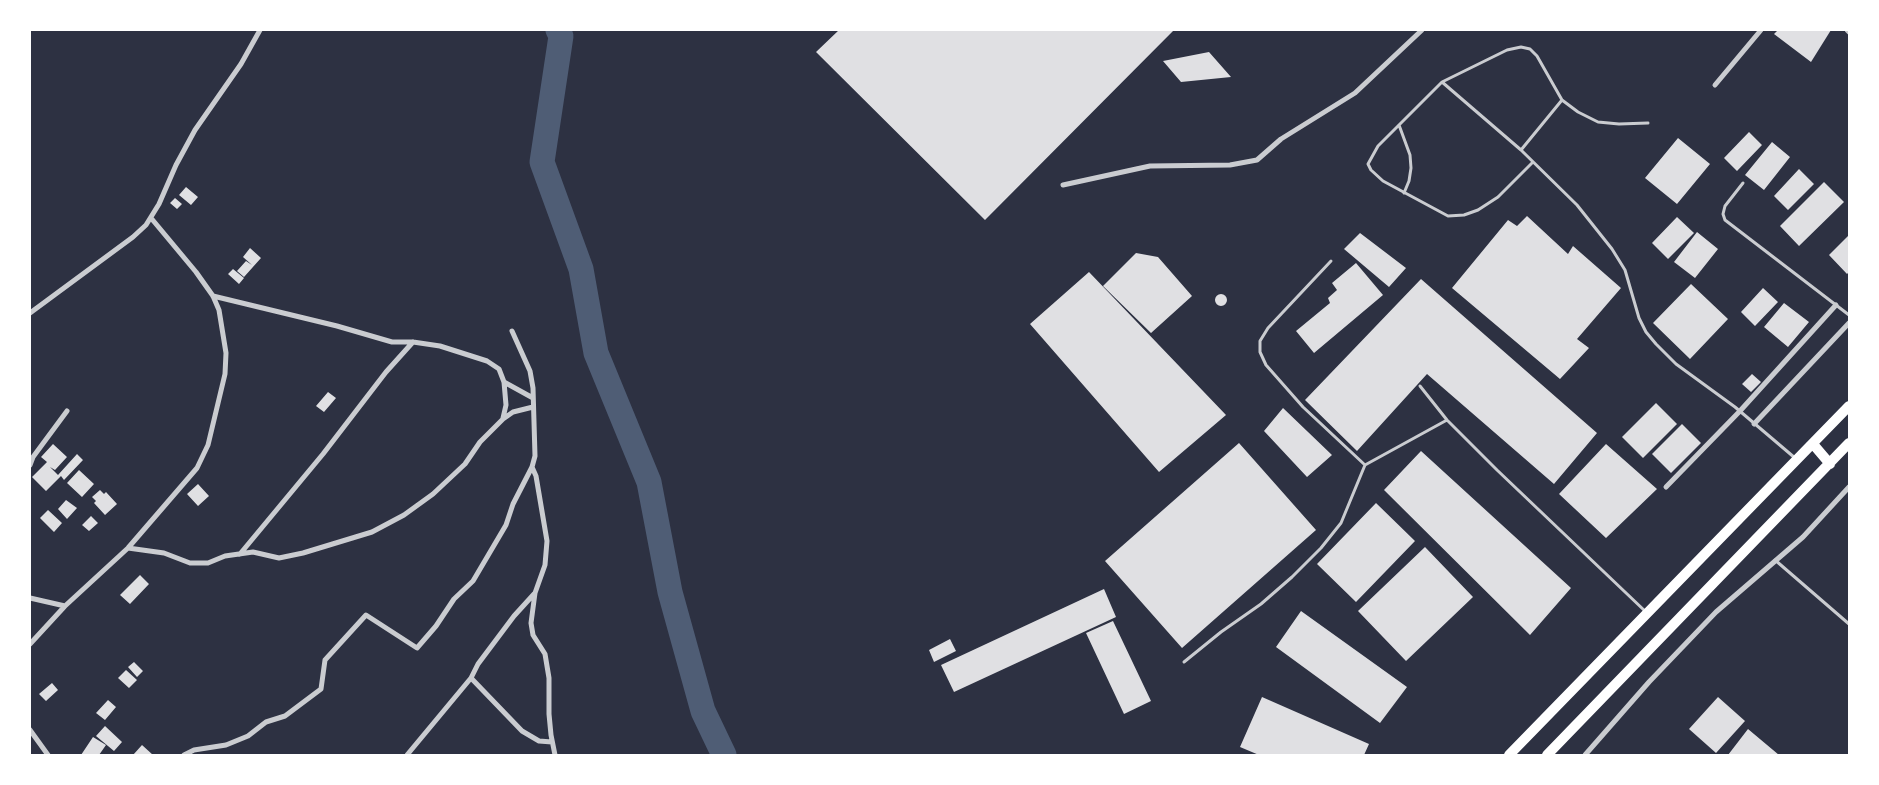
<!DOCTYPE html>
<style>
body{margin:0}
#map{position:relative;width:1879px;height:785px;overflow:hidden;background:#2d3142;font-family:"Open Sans",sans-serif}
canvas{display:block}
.frame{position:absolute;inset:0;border:31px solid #fff;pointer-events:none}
</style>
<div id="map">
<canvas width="1879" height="785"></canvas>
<div class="frame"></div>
</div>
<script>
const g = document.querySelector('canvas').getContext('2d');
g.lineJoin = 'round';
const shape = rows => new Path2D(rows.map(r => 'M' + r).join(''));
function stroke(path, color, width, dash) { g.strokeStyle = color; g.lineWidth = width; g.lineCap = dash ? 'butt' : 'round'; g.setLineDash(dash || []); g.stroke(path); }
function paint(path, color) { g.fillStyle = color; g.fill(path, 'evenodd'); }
const river = shape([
 [558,30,561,36,542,162,581,269,596,353,649,482,670,592,703,711,724,755]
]);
const building = shape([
 [839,30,1174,30,985,220,816,52],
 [1778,30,1831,30,1811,62,1774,34],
 [1209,52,1231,77,1181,82,1163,61],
 [1749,132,1762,145,1737,171,1724,158],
 [1678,138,1710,164,1677,204,1645,178],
 [1772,142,1790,157,1764,190,1745,175],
 [1799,169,1814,184,1788,210,1774,196],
 [1824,182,1844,202,1799,246,1780,226],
 [186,187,198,197,191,205,179,195],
 [175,198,182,204,177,209,170,203],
 [1527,216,1568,254,1573,246,1621,288,1577,339,1589,348,1560,379,1452,288,1508,220,1517,226],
 [1677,217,1694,233,1668,259,1652,243],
 [1697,232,1718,249,1695,278,1674,262],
 [1360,233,1406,268,1389,287,1344,249],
 [1849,235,1849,272,1847,274,1829,255],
 [250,248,261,258,244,277,237,271,246,261,252,265,243,257],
 [1136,253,1158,257,1192,296,1151,333,1103,286],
 [1356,263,1383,295,1314,353,1296,331,1330,303,1328,298,1337,290,1332,283],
 [233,269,244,278,239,284,228,274],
 [1089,272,1226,415,1159,472,1030,324],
 [1421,279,1597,433,1554,484,1427,374,1357,451,1305,400],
 [1691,284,1728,319,1690,359,1653,323],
 [1763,288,1778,302,1755,326,1741,312],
 '1215 300a6 6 0 1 1 12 0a6 6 0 1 1-12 0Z',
 [1784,303,1809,322,1788,347,1764,327],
 [1752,374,1761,382,1751,392,1742,384],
 [328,392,336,398,324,412,316,406],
 [1656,403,1677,424,1643,458,1622,437],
 [1283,408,1332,455,1307,477,1264,431],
 [1682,424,1701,443,1671,473,1652,454],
 [1239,443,1316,530,1182,648,1105,561],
 [53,444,67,457,55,470,50,467,58,475,77,454,83,460,64,480,61,476,46,491,32,477,47,462,41,457],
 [1606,444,1657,489,1606,538,1559,494],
 [1421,451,1571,588,1530,635,1384,490],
 [79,470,94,484,82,497,67,483],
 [198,484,209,496,198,506,187,494],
 [100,490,104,494,106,492,117,504,105,515,94,503,96,501,92,497],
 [66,500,77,508,67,519,58,509],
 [1376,503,1415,541,1356,602,1317,564],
 [48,510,62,523,54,532,40,518],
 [91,516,98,523,89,531,82,525],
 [1425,547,1473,597,1406,661,1358,611],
 [140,575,149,584,130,604,120,595],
 [1104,589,1116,617,954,692,941,665],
 [1301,611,1407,687,1380,723,1276,647],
 [1113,621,1151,701,1124,714,1086,633],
 [950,639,956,651,934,662,929,650],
 [134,662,143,671,137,677,128,667],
 [126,670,137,680,129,688,118,678],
 [52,683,58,690,46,701,39,694],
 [1262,697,1369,744,1364,755,1259,755,1240,747],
 [1718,697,1745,721,1716,753,1689,729],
 [108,700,116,707,105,720,96,713],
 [105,726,122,742,114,751,96,736],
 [1748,729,1779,755,1728,755],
 [93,737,106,745,99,755,81,755],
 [142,745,153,755,133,755]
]);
const service = shape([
 [1442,82,1521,150,1577,205,1612,249,1625,270,1639,318,1646,332,1656,344,1676,364,1735,407,1795,458],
 [1399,125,1410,155,1411,168,1409,181,1404,193],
 [1521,150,1562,100],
 [1533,162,1498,197,1478,210,1464,215,1448,216,1383,181,1371,170,1368,164,1378,146,1442,82,1507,50,1521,47,1530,49,1537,56,1562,100,1578,112,1598,122,1619,124,1648,123],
 [1743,183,1725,206,1723,214,1725,220,1849,315],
 [1331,261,1268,328,1260,341,1260,352,1266,365,1303,407,1365,465],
 [1420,386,1447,420,1497,470,1646,612],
 [1775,560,1849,624],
 [1184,662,1221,632,1261,604,1292,577,1321,548,1341,523,1365,465,1447,420]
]);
const minor = shape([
 [1847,30,1849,32],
 [1715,85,1761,30],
 [1063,185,1150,166,1230,165,1257,160,1281,139,1355,93,1422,30],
 [213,296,337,326,392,342,413,342,440,346,487,361,499,369,504,382,506,405,503,418],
 [30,313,133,237,146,225,159,204,176,165,195,130,241,64,260,30],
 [504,382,533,398],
 [1754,424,1849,323],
 [30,465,33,457,67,411],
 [532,467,536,476,547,541,545,565,535,593,531,623,533,635,545,654,549,678,549,714,551,735,555,755],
 [1666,487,1740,411,1836,305],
 [128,548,164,553,190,563,208,563,225,556,253,552,279,558,303,553,372,532,404,515,433,494,465,464,480,442,503,419,513,412,533,407],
 [240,554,323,454,386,372,413,342],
 [30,598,65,606],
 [30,644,65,606,128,548,197,468,208,445,225,374,226,353,219,310,213,296,196,272,151,218],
 [471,678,522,731,539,741,552,742],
 [30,730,48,755],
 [184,755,194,750,226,745,248,736,266,722,285,716,321,689,325,660,366,615,417,648,436,626,454,599,473,581,506,525,513,504,532,467,535,456,533,388,530,371,512,331],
 [407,755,471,678,478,664,514,616,534,594],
 [1585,755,1649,682,1716,612,1803,537,1849,487]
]);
const primary = shape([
 [1813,444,1830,464],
 [1509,755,1849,406],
 [1547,755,1849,443]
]);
stroke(river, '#4f5d75', 25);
paint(building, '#e0e0e3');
stroke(service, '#caccd0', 3);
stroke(minor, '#caccd0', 5);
stroke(primary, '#fff', 10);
</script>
